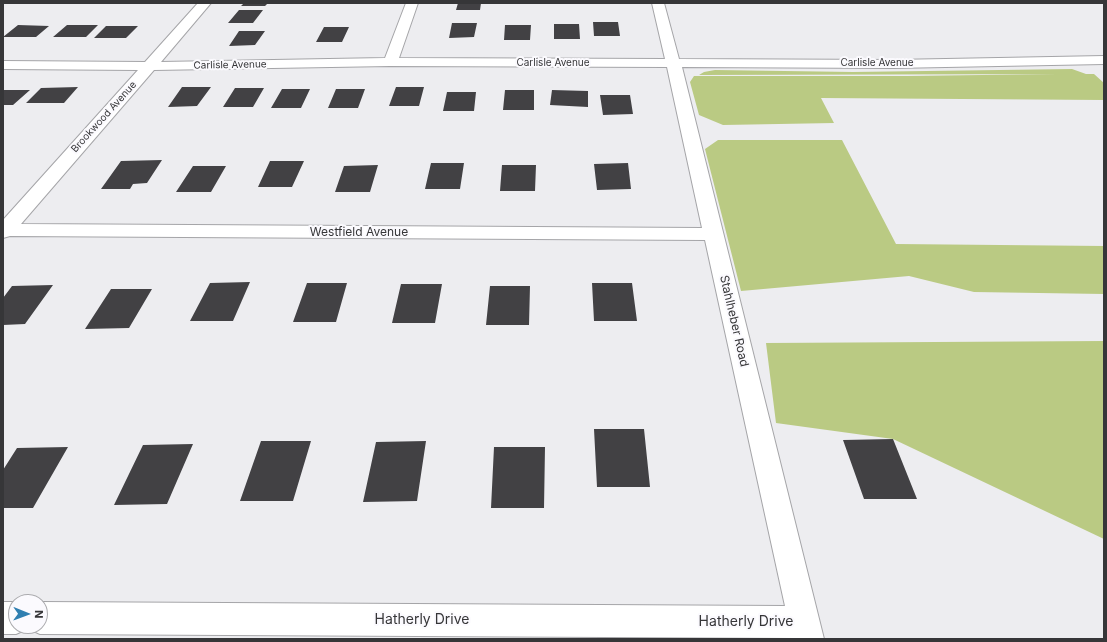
<!DOCTYPE html>
<style>
body{margin:0}
#map{position:relative;width:1107px;height:642px;overflow:hidden;background:#ededf0;font-family:Inter,sans-serif}
canvas{display:block}
.frame{position:absolute;inset:0;border:4px solid #363638;pointer-events:none}
.north{position:absolute;left:8px;top:594px;width:40px;height:40px;box-sizing:border-box;background:#fbfafe;border:1px solid #acacaf;border-radius:50%;rotate:91deg;font-size:11px;font-weight:700;line-height:16px;text-align:center;color:#363638}
.north::after{content:'';display:block;margin:auto;width:14px;height:18px;background:#2f7fb1;clip-path:polygon(50% 0,100% 100%,50% 72%,0 100%)}
</style>
<div id="map">
<canvas width="1107" height="642"></canvas>
<div class="frame"></div>
<div class="north">N</div>
</div>
<script>
const g = document.querySelector('canvas').getContext('2d');
g.lineJoin = 'round';
function paint(path, color) { g.fillStyle = color; g.fill(path, 'evenodd'); }
const shape = rows => new Path2D(rows.map(r => 'M' + r).join(''));
function stroke(path, color, width, dash) { g.strokeStyle = color; g.lineWidth = width; g.lineCap = dash ? 'butt' : 'round'; g.setLineDash(dash || []); g.stroke(path); }
function label(font, color, halo, rows, align = 'center') {
  g.font = font + ' Inter,sans-serif'; g.lineWidth = 4; g.setLineDash([]); g.textBaseline = 'middle'; g.strokeStyle = halo; g.fillStyle = color; for (const [text, x, y, turn = 0] of rows) {
    g.save(); g.translate(x, y); g.rotate((+turn || 0) * Math.PI / 180); g.textAlign = isNaN(turn) ? turn : align; if (halo) g.strokeText(text, 0, 0); g.fillText(text, 0, 0); g.restore();
  }
}
const green = shape([
 [1072,69,1086,74,1094,74,1104,83,1104,100,821,98,834,123,723,125,699,115,690,82,694,76,907,76,1058,74,699,75,704,72,715,70,853,72],
 [718,140,842,140,896,244,1104,246,1104,294,974,292,909,276,741,291,705,149],
 [1104,341,1104,539,893,439,776,423,766,343]
]);
const building = shape([
 [244,3,268,3,265,6,241,6],
 [458,3,481,3,480,10,456,10],
 [239,10,263,10,253,23,228,23],
 [593,22,618,22,620,36,594,36],
 [452,23,477,23,474,37,449,38],
 [554,24,579,24,580,39,554,39],
 [18,25,49,26,36,37,3,37],
 [67,25,98,25,86,37,53,37],
 [505,25,531,25,530,40,504,40],
 [106,26,138,26,126,38,94,38],
 [324,27,349,27,342,42,316,42],
 [239,31,265,31,255,45,229,46],
 [78,87,64,103,26,103,41,88],
 [182,87,211,87,197,106,168,107],
 [396,87,424,87,419,106,389,106],
 [235,88,264,88,253,107,223,107],
 [282,89,310,89,301,108,271,108],
 [336,89,365,89,358,108,328,108],
 [3,90,30,90,13,105,3,105],
 [505,90,534,90,534,110,503,110],
 [552,90,588,91,588,107,550,105],
 [447,92,476,92,474,111,443,111],
 [600,95,630,95,633,114,603,115],
 [162,160,147,183,133,184,130,189,101,189,121,161],
 [270,161,304,161,292,187,258,187],
 [431,163,464,163,460,189,425,189],
 [628,163,631,189,597,190,594,164],
 [378,165,370,192,335,192,344,166],
 [502,165,536,165,535,191,500,191],
 [193,166,226,166,211,192,176,192],
 [250,282,233,321,190,321,210,283],
 [307,283,347,283,336,322,293,322],
 [592,283,632,283,637,321,594,321],
 [401,284,442,284,435,323,392,323],
 [53,285,25,324,3,325,3,298,12,286],
 [490,286,530,286,529,325,486,325],
 [111,289,152,289,129,328,85,329],
 [594,429,644,429,650,487,597,487],
 [893,439,917,499,864,499,843,440],
 [261,441,311,441,293,501,240,501],
 [426,441,417,501,363,502,376,442],
 [193,444,167,504,114,505,143,445],
 [68,447,33,508,3,508,3,470,17,448],
 [494,447,545,447,544,508,491,508]
]);
const minor = shape([
 [198,3,211,3,161,62,385,58,406,3,418,3,399,58,665,59,652,3,664,3,679,59,893,60,1104,56,1104,64,893,68,682,67,824,639,792,639,792,638,40,634,29,629,28,627,27,629,16,634,3,634,3,602,16,602,16,626,40,626,40,602,785,606,705,240,10,236,3,238,3,220,138,70,3,69,3,61,145,62,198,3],
 [390,66,667,67,702,228,21,224,154,70,390,66]
]);
const farStreetnames = [
 ["Carlisle Avenue",553,63],
 ["Carlisle Avenue",877,63],
 ["Carlisle Avenue",230,65,-1],
 ["Brookwood Avenue",104,117,-48]
];
const streetNames = [
 ["Westfield Avenue",359,232],
 ["Stahlheber Road",734,321,77]
];
const nearStreetnames = [
 ["Hatherly Drive",422,620],
 ["Hatherly Drive",746,622]
];
paint(green, '#baca83');
paint(building, '#424144');
stroke(minor, '#a5a5a8', 2);
paint(minor, '#fff');
label('10px', '#363638', '#fbfafe', farStreetnames);
label('12px', '#363638', '#fbfafe', streetNames);
label('14px', '#363638', '#fbfafe', nearStreetnames);
</script>
